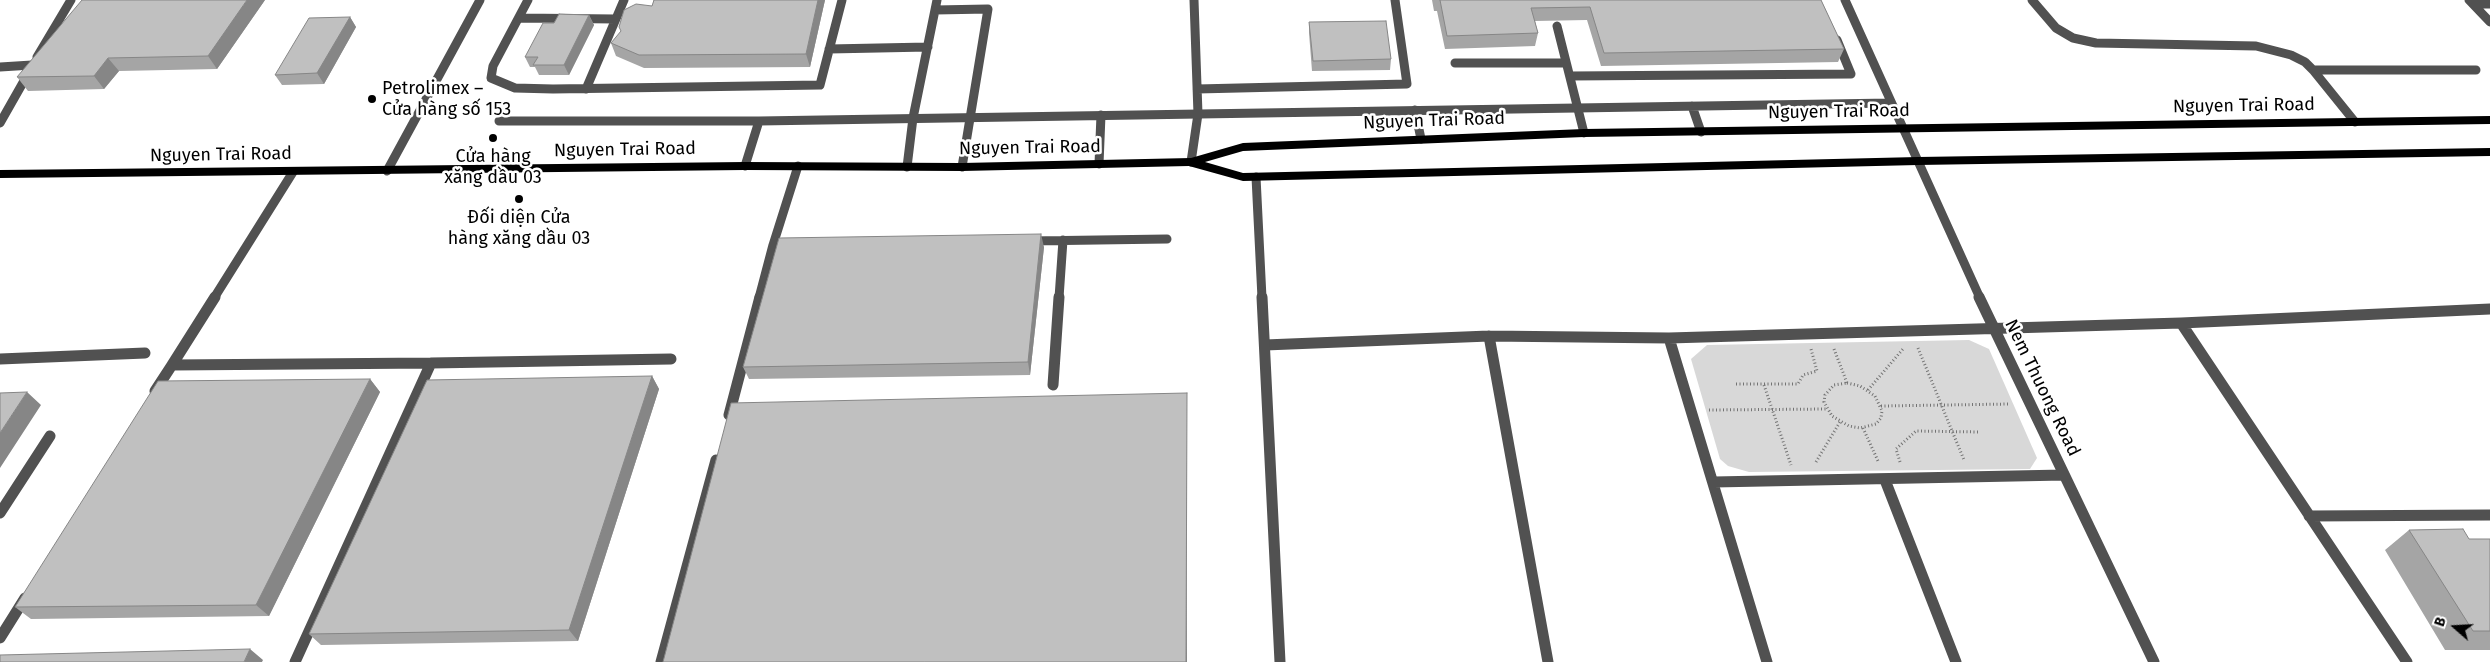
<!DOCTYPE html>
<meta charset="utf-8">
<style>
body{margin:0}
#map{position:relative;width:2490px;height:662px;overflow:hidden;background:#fff;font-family:"Fira Sans",sans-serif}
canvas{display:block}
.north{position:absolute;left:2430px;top:602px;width:50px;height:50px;-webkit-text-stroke:4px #fff;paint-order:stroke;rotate:289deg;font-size:14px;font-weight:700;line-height:20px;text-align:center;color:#000}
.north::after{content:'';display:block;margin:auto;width:18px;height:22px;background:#000;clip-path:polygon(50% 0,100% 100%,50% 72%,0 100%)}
</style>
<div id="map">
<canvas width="2490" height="662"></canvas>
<div class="north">B</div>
</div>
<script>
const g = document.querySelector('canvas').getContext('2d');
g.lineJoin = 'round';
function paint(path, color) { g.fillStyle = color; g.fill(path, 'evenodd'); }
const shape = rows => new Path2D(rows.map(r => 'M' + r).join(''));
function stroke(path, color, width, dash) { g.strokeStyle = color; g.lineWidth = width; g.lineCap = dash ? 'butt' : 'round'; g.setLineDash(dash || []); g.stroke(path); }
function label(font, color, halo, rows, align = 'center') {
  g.font = font + ' "Fira Sans",sans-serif'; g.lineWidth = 5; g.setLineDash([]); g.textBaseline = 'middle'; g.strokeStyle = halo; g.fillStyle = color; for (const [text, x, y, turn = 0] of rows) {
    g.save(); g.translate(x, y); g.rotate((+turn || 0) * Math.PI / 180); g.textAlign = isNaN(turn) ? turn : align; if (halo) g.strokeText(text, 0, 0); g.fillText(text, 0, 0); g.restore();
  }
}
const green = shape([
 [1969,340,1989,349,2037,458,2030,469,1749,472,1728,466,1720,459,1691,359,1707,345]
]);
const path = shape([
 [1918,348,1964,460],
 [1834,349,1847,383],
 [1847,383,1860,386,1875,396,1882,411,1881,418,1876,424,1860,428,1849,426,1832,416,1824,402,1825,395,1834,385,1847,383],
 [1736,384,1798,384,1803,375,1817,371,1811,349],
 [1764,385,1791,465],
 [1868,390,1903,349],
 [1881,406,2010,404],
 [1709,410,1827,409],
 [1863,428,1878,461],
 [1816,462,1840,422],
 [1900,462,1896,449,1916,431,1979,432]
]);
const serviceFar1 = shape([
 [528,0,493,66,491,78,515,88,553,89,820,85,842,0],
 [2032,0,2056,28,2073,38,2096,43,2256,46,2291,55,2305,62,2313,70,2355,122],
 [2469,0,2490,22],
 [2473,4,2490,4],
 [935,10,988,9,962,167],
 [519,18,616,19],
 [1557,26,1584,133],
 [829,49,928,47],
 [37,57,71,0],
 [1455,63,1566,63],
 [0,67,32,65],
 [2313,70,2476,70],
 [1570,76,1851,74,1837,40],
 [586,89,624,0],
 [1197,89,1407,84,1395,0],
 [0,123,29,72],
 [1191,162,1198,114,1194,0],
 [907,167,913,118,937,0],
 [387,171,480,0],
 [1029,241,1167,239],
 [214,298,293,172],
 [759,298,773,245,798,166],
 [1059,298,1063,240]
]);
const service = shape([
 [215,297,172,365,431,363,295,662],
 [431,363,671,359],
 [1053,385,1059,297],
 [155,391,172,365],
 [729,415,760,297],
 [0,513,50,436],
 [0,638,25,598],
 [661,662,716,460]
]);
const minorFar1 = shape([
 [1845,0,1980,298],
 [1692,106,1701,132],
 [1415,110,1421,139],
 [499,121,759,121],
 [1099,164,1101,115],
 [745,166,759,121,1891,103]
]);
const minor = shape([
 [1979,297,2154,662],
 [2181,323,2407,662],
 [1489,336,1548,662],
 [1669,338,1767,662],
 [1265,345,1489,336,1669,338,2181,323,2490,309],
 [0,359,145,353],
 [1885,480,1956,662],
 [1714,482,2064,475],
 [2309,516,2490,515]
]);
const tertiaryFar1 = shape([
 [1256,177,1262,298]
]);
const tertiary = shape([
 [1262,297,1280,662]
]);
const trunk = shape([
 [2490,116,2490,124,1584,137,1243,151,1205,162,1243,173,1918,157,2490,148,2490,156,1918,165,1243,181,1189,166,962,171,745,170,0,178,0,170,745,162,962,163,1191,158,1243,143,1584,129,2490,116]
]);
const wall = shape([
 [265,0,217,69,119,71,104,89,28,91,17,77],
 [654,0,825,0,810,67,644,68,616,56,611,43,652,6],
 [1432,0,1821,0,1844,49,1838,62,1601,66,1587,20,1535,21,1538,33,1535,46,1445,49,1437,11,1434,11],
 [589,15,594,25,569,75,539,75,535,67,530,67,525,57,554,23],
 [350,17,356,27,324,84,282,85,275,75],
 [1309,22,1391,59,1390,70,1312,71,1309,33],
 [1044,247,1030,375,749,379,743,367],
 [652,376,659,389,578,641,321,645,309,634],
 [370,379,380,392,269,616,31,619,15,607],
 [2409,530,2469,539,2490,539,2490,650,2445,650,2385,550]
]);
const shadedWall = shape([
 [247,0,265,0,217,69,208,56],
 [818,0,825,0,810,67,806,54],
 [589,15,594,25,569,75,564,65],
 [350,17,356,27,324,84,317,73],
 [108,58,119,71,104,89,94,76],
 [1041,234,1044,247,1030,375,1028,362],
 [652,376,659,389,578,641,569,630],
 [370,379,380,392,269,616,256,605],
 [27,392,41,405,0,468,0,433],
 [1187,393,1187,662,1186,662],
 [250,649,263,660,262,662,244,662]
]);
const building = shape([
 [82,0,247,0,208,56,108,58,94,76,17,77,82,0],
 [654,0,818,0,806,54,639,55,611,43,621,31,619,27,624,10,636,4,652,6,654,0],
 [1440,0,1821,0,1844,49,1604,53,1590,7,1531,8,1538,33,1447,36,1440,0],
 [559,14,589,15,564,65,533,65,538,57,525,57,543,23,554,23,559,14],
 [350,17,317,73,275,75,309,18,350,17],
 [1386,21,1391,59,1313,61,1309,22,1386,21],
 [1041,234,1028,362,743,367,779,238,1041,234],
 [652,376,569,630,309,634,427,380,652,376],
 [370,379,256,605,15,607,158,381,370,379],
 [27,392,0,433,0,393,27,392],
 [1187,393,1186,662,663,662,731,403,1187,393],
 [2463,529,2469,539,2490,539,2490,631,2473,631,2409,530,2463,529],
 [250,649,244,662,0,662,0,655,250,649]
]);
const markers = [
 [372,99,5,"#000"],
 [493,138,5,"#000"],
 [519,199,5,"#000"]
];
const poiNames = [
 ["Petrolimex –",382,89,"left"],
 ["Cửa hàng số 153",382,110,"left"],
 ["Cửa hàng",493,157],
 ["xăng dầu 03",493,178],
 ["Đối diện Cửa",519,218],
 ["hàng xăng dầu 03",519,239]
];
const streetNames = [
 ["Nguyen Trai Road",2244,106,-1],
 ["Nguyen Trai Road",1839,112,-1],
 ["Nguyen Trai Road",1434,121,-2],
 ["Nguyen Trai Road",1030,148,-1],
 ["Nguyen Trai Road",625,150,-1],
 ["Nguyen Trai Road",221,155,-1],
 ["Nem Thuong Road",2042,388,64]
];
paint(green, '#d8d8d8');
stroke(path, '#737373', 3, [1, 2.5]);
stroke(serviceFar1, '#515151', 9);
stroke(service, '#515151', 11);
stroke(minorFar1, '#515151', 9);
stroke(minor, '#515151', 11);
stroke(tertiaryFar1, '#515151', 9);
stroke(tertiary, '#515151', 11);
paint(trunk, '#000');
paint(wall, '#a5a5a5');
paint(shadedWall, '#868686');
paint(building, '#c0c0c0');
stroke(building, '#868686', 1);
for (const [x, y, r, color] of markers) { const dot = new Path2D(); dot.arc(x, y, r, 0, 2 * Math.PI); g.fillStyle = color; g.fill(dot); stroke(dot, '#fff', 2); }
label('18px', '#000', '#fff', poiNames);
label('18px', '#000', '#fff', streetNames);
</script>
